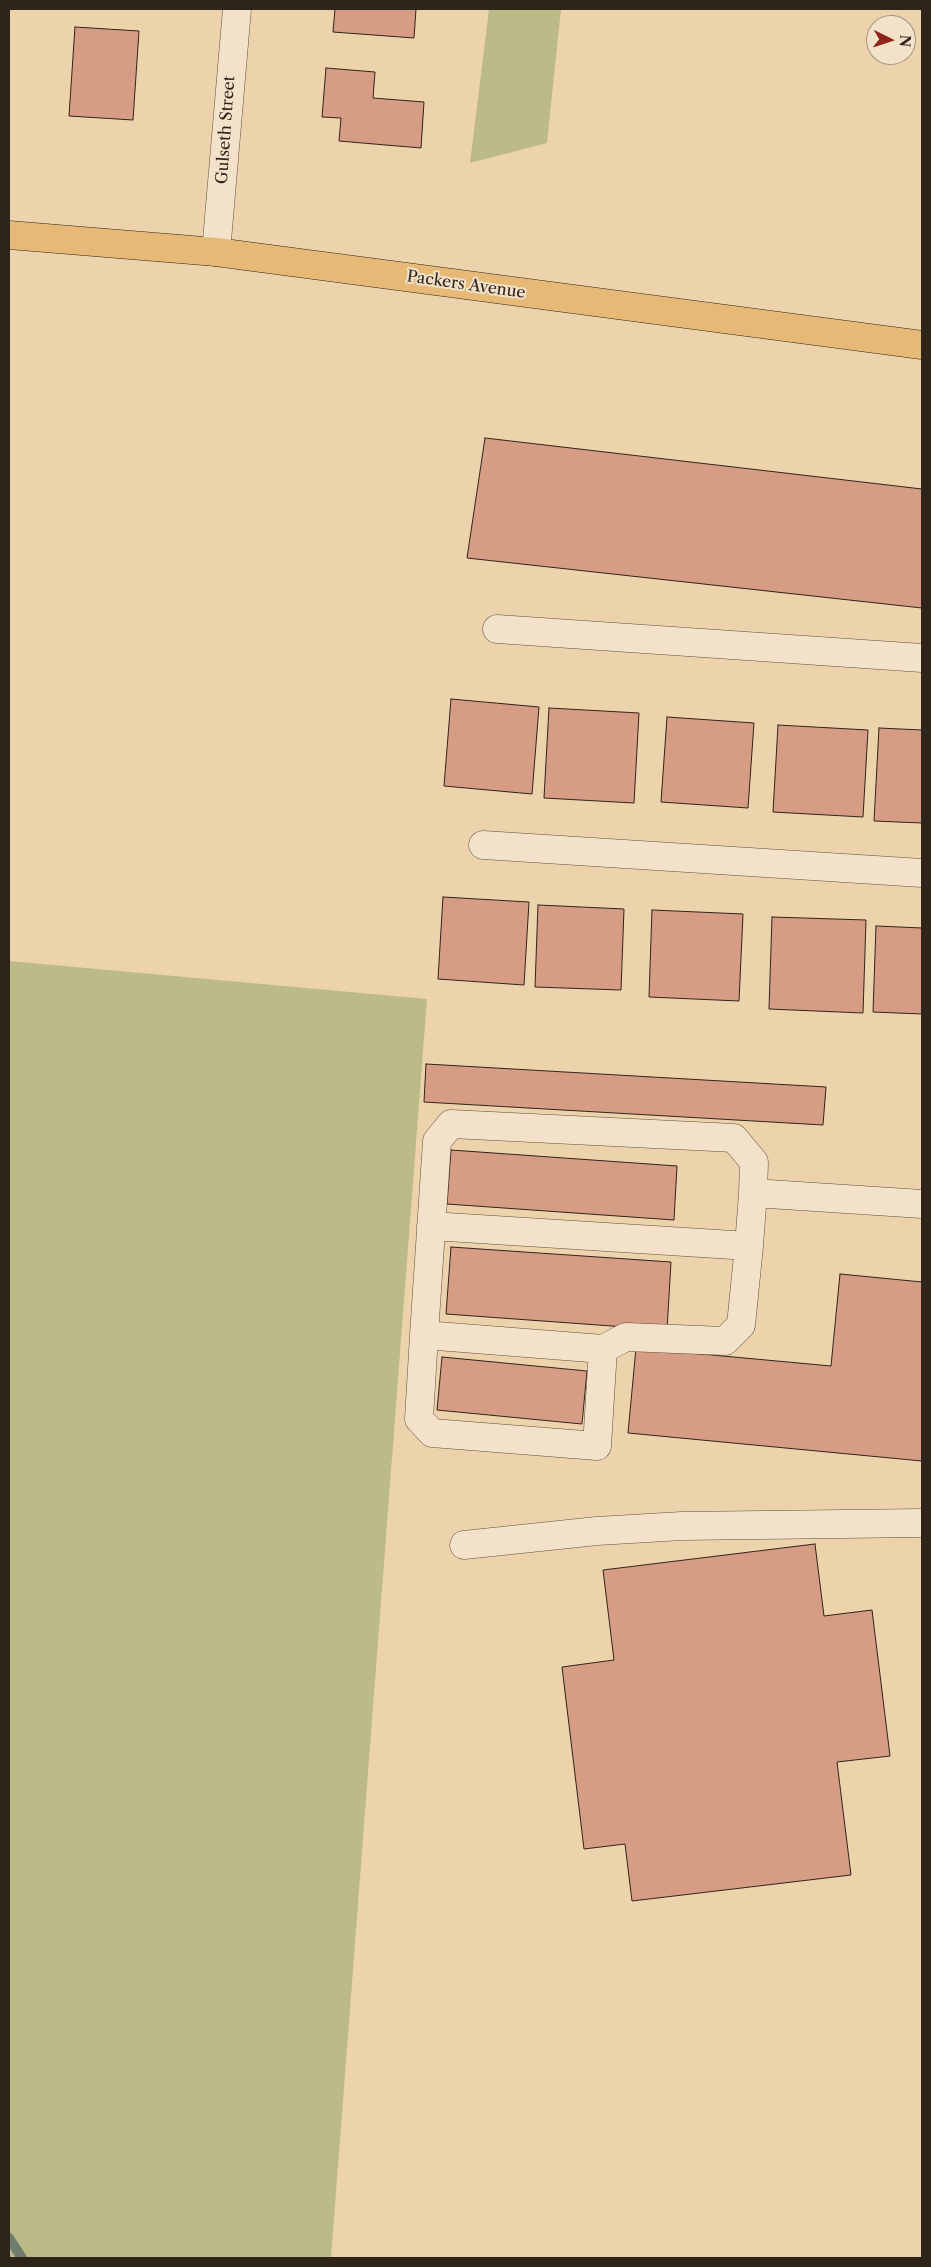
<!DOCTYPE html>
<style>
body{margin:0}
#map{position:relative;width:931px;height:2267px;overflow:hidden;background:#ecd3ac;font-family:"Libre Caslon Text",serif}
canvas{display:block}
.frame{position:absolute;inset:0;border:10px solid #2f241a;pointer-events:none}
.north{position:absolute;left:866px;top:15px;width:50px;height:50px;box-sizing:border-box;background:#f3e2c9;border:1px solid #a59683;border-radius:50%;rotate:94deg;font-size:14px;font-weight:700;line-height:20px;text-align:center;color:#2f241a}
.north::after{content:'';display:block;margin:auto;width:18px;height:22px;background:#8f2418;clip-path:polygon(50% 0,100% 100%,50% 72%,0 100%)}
</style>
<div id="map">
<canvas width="931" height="2267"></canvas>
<div class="frame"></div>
<div class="north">N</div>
</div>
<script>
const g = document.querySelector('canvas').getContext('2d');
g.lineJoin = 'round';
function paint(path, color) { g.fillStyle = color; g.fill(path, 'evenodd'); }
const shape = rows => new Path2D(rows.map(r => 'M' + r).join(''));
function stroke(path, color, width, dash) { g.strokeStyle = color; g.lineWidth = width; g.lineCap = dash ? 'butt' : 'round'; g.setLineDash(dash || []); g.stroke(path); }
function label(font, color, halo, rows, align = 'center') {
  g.font = font + ' "Libre Caslon Text",serif'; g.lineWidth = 4; g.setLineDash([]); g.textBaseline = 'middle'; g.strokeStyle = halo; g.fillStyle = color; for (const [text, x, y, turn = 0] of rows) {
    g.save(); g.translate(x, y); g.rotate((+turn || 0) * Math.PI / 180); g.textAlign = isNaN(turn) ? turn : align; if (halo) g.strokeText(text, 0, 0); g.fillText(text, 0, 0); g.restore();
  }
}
const green = shape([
 [489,9,561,9,547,143,470,163],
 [9,961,427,999,331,2258,9,2258]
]);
const stream = shape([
 [9,2238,22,2258]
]);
const building = shape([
 [335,9,416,9,414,38,333,32,335,9],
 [75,27,139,31,133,120,69,116,75,27],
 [326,68,375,72,373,98,424,102,421,148,339,141,341,118,322,117,326,68],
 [485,438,922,489,922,608,467,558,485,438],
 [451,699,539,707,532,794,444,786,451,699],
 [549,708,639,713,634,803,544,798,549,708],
 [667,717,754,723,748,808,661,802,667,717],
 [778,725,868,730,863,817,773,812,778,725],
 [879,728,922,730,922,823,874,821,879,728],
 [443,897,529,902,524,985,438,979,443,897],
 [538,905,624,909,621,990,535,987,538,905],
 [652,910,743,914,739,1001,649,997,652,910],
 [772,917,866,920,863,1013,769,1009,772,917],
 [876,926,922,928,922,1014,873,1012,876,926],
 [426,1064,826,1087,823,1125,424,1102,426,1064],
 [451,1150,677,1166,674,1220,447,1204,451,1150],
 [451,1247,671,1262,667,1330,446,1314,451,1247],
 [840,1274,922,1282,922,1461,628,1433,636,1348,831,1366,840,1274],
 [442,1357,587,1371,582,1424,437,1410,442,1357],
 [815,1544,824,1616,872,1610,890,1756,837,1762,851,1875,632,1901,625,1844,584,1849,562,1667,614,1660,603,1570,815,1544]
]);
const minor = shape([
 [216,252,237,9],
 [497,629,922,658],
 [483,845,922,873],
 [431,1226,749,1246,753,1193],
 [424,1335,603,1349,597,1446,432,1433,419,1419,424,1335,437,1141,451,1124,734,1138,754,1162,753,1193,922,1204],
 [603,1349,626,1337,725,1341,741,1325,749,1246],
 [464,1545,597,1531,682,1526,922,1523]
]);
const major = shape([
 [9,235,216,252,922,345]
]);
const streetNames = [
 ["Gulseth Street",226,130,-86],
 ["Packers Avenue",466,285,8]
];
paint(green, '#bcbb87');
stroke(stream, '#6f7d6f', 10);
paint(building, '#d79d84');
stroke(building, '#2f241a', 1);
stroke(minor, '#5e503e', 29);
stroke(major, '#2f241a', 29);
stroke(minor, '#f3e2c9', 28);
stroke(major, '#e6ba76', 28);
label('16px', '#2f241a', '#f3e2c9', streetNames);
</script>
